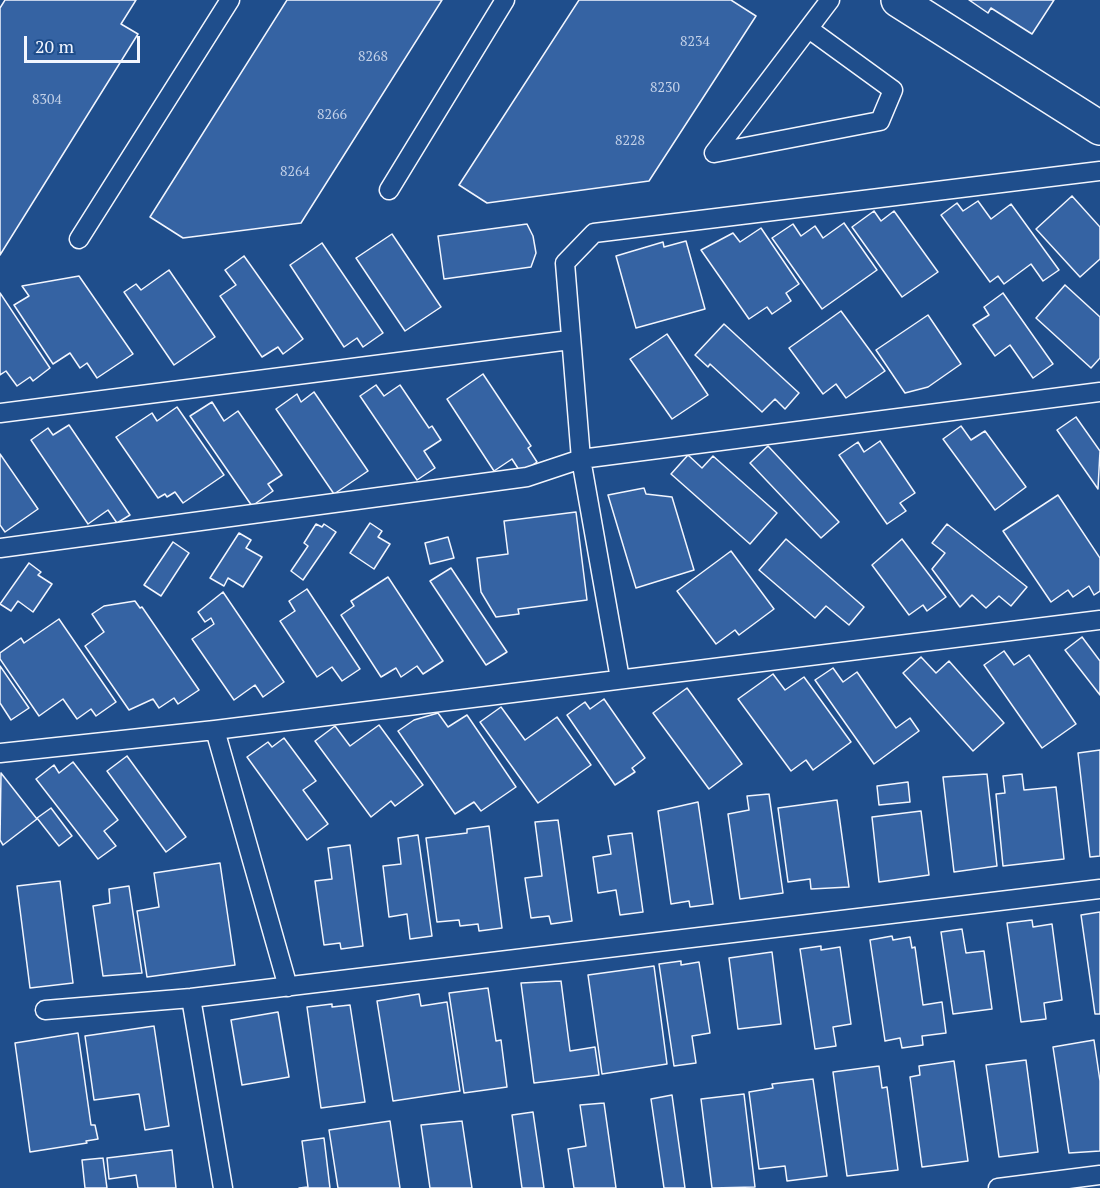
<!DOCTYPE html>
<style>
body{margin:0}
#map{position:relative;width:1100px;height:1188px;overflow:hidden;background:#1f4e8c;font-family:"PT Serif",serif}
canvas{display:block}
.scale{position:absolute;left:24px;top:36px;width:116px;height:27px;box-sizing:border-box;border:3px solid #f2f6ff;border-top:0;padding-left:8px;font-size:18px;line-height:21px;white-space:nowrap;color:#f2f6ff;-webkit-text-stroke:4px #1f4e8c;paint-order:stroke}
</style>
<div id="map">
<canvas width="1100" height="1188"></canvas>
<div class="scale">20 m</div>
</div>
<script>
const g = document.querySelector('canvas').getContext('2d');
g.lineJoin = 'round';
function paint(path, color) { g.fillStyle = color; g.fill(path, 'evenodd'); }
const shape = rows => new Path2D(rows.map(r => 'M' + r).join(''));
function stroke(path, color, width, dash) { g.strokeStyle = color; g.lineWidth = width; g.lineCap = dash ? 'butt' : 'round'; g.setLineDash(dash || []); g.stroke(path); }
function label(font, color, halo, rows, align = 'center') {
  g.font = font + ' "PT Serif",serif'; g.lineWidth = 4.5; g.setLineDash([]); g.textBaseline = 'middle'; g.strokeStyle = halo; g.fillStyle = color; for (const [text, x, y, turn = 0] of rows) {
    g.save(); g.translate(x, y); g.rotate((+turn || 0) * Math.PI / 180); g.textAlign = isNaN(turn) ? turn : align; if (halo) g.strokeText(text, 0, 0); g.fillText(text, 0, 0); g.restore();
  }
}
const building = shape([
 [5,0,136,0,121,24,138,34,0,255,0,8,5,0],
 [287,0,442,0,301,223,183,238,150,217,287,0],
 [579,0,731,0,756,16,649,181,487,203,459,185,579,0],
 [969,0,1054,0,1032,34,991,8,988,13,969,0],
 [1072,196,1100,227,1100,259,1080,277,1036,229,1072,196],
 [978,201,991,219,1011,204,1059,270,1043,281,1031,264,1004,284,998,276,990,282,941,215,957,203,963,211,978,201],
 [874,211,881,221,894,211,938,272,902,297,852,227,874,211],
 [844,223,877,270,822,309,772,238,793,224,801,236,815,226,823,238,844,223],
 [527,224,533,236,536,253,531,267,444,279,438,236,527,224],
 [761,228,799,284,786,293,791,301,772,314,767,307,749,319,701,250,733,233,740,242,761,228],
 [392,234,441,307,405,331,356,258,392,234],
 [686,241,705,309,636,328,616,256,663,242,664,247,686,241],
 [322,243,383,333,363,347,357,338,344,347,290,265,322,243],
 [244,256,303,339,283,354,278,347,262,357,220,296,236,285,225,270,244,256],
 [169,270,215,337,174,365,124,292,136,284,141,290,169,270],
 [79,276,133,354,97,378,87,363,80,368,70,353,53,364,14,305,29,296,22,286,79,276],
 [1065,285,1100,317,1100,358,1091,368,1036,318,1065,285],
 [0,293,50,368,33,381,30,377,17,386,6,371,0,375,0,293],
 [1003,293,1053,364,1033,378,1010,345,995,356,973,325,989,315,984,307,1003,293],
 [841,311,885,371,846,398,836,384,823,394,789,348,841,311],
 [928,315,961,364,928,387,905,393,876,350,928,315],
 [724,324,799,393,785,409,775,399,762,412,710,364,708,367,695,355,724,324],
 [667,334,708,395,672,419,630,359,667,334],
 [483,374,531,446,528,448,537,462,521,473,512,459,494,471,447,399,483,374],
 [376,385,384,396,400,385,429,428,432,426,441,440,424,451,435,468,417,480,360,396,376,385],
 [314,392,368,471,334,494,276,409,297,394,301,402,314,392],
 [212,402,224,421,238,411,282,475,268,484,273,491,252,506,190,416,212,402],
 [177,407,224,475,183,503,175,492,167,497,165,494,158,498,116,437,152,413,157,421,177,407],
 [1076,417,1100,451,1098,489,1057,430,1076,417],
 [69,425,130,515,117,523,108,510,88,524,31,440,48,428,53,435,69,425],
 [961,426,971,440,985,431,1026,487,995,510,943,439,961,426],
 [880,441,915,493,900,503,906,511,887,524,839,455,858,442,864,452,880,441],
 [768,446,839,522,821,538,750,463,768,446],
 [0,454,38,509,5,532,0,525,0,454],
 [688,455,702,468,713,456,777,513,750,544,671,474,688,455],
 [644,488,646,494,672,497,694,570,636,588,608,495,644,488],
 [1058,495,1100,558,1100,591,1094,595,1089,586,1073,597,1068,590,1051,602,1003,531,1058,495],
 [576,512,587,600,518,609,519,614,496,617,481,592,477,558,508,554,504,521,576,512],
 [370,523,382,531,378,537,390,544,374,569,350,553,370,523],
 [316,524,322,527,324,524,336,532,303,580,291,571,308,546,304,543,316,524],
 [947,524,1027,587,1011,606,999,596,986,608,972,595,960,607,932,569,945,553,932,543,947,524],
 [239,533,251,540,246,548,262,557,243,587,228,578,224,586,210,578,239,533],
 [448,537,454,558,430,564,425,543,448,537],
 [786,539,864,607,849,625,826,606,815,618,759,570,786,539],
 [902,539,946,597,927,611,923,605,909,615,872,565,902,539],
 [173,542,189,553,161,596,144,585,173,542],
 [731,551,774,609,739,635,735,630,716,644,677,591,731,551],
 [29,563,41,572,38,575,52,584,33,612,18,601,11,611,0,604,29,563],
 [451,568,507,652,486,665,430,581,451,568],
 [388,577,443,661,423,674,417,666,401,677,396,668,381,677,341,615,354,606,351,601,388,577],
 [307,589,360,669,342,681,332,667,317,677,280,621,295,611,289,601,307,589],
 [223,592,284,682,263,697,255,685,234,700,192,639,214,624,211,618,205,622,198,612,223,592],
 [135,601,140,608,142,607,199,690,178,704,174,698,159,708,153,699,129,710,85,646,104,632,92,614,104,606,135,601],
 [59,619,116,702,96,716,91,709,77,719,63,699,39,716,0,659,0,653,21,638,24,643,59,619],
 [1082,637,1100,661,1100,695,1065,650,1082,637],
 [1004,651,1014,665,1029,655,1076,724,1042,748,984,665,1004,651],
 [921,657,936,673,949,661,1004,723,973,751,903,673,921,657],
 [0,666,29,708,11,720,0,703,0,666],
 [833,668,843,682,857,672,896,728,910,718,919,731,874,764,815,680,833,668],
 [773,674,785,690,804,677,851,742,813,770,806,760,791,771,738,699,773,674],
 [687,688,742,764,709,789,653,713,687,688],
 [604,699,645,758,632,768,635,772,615,785,567,715,585,702,590,709,604,699],
 [501,707,525,740,557,717,591,765,538,803,480,722,501,707],
 [438,713,448,727,467,715,516,787,481,811,474,802,455,814,398,731,414,720,438,713],
 [379,725,423,785,395,806,391,801,371,817,315,741,335,726,350,746,379,725],
 [284,738,316,781,303,790,328,824,307,840,247,757,268,742,272,747,284,738],
 [1100,750,1100,856,1090,857,1078,753,1100,750],
 [127,756,186,837,166,852,107,771,127,756],
 [73,762,118,820,104,831,116,846,98,859,36,779,54,765,59,773,73,762],
 [1,773,37,819,3,845,0,840,1,773],
 [987,774,997,866,954,872,943,777,987,774],
 [1022,774,1024,790,1056,787,1064,859,1003,866,996,794,1005,793,1003,776,1022,774],
 [908,782,910,802,879,805,877,786,908,782],
 [769,794,783,893,740,899,728,814,749,810,747,796,769,794],
 [837,800,849,887,811,889,810,879,788,882,778,808,837,800],
 [698,802,713,904,690,907,689,901,671,904,658,811,698,802],
 [51,808,72,836,59,846,37,818,51,808],
 [921,811,929,875,879,882,872,817,921,811],
 [558,820,572,921,551,924,549,916,531,918,525,878,542,876,535,822,558,820],
 [489,826,502,928,479,931,478,924,460,926,459,920,437,922,426,838,467,833,467,829,489,826],
 [632,833,643,912,620,915,616,890,598,893,593,857,611,854,608,836,632,833],
 [418,835,432,936,410,939,407,914,389,917,383,866,401,864,398,838,418,835],
 [350,845,363,946,341,949,340,943,324,945,315,881,332,879,328,848,350,845],
 [220,863,235,965,147,977,137,911,159,907,154,873,220,863],
 [60,881,73,983,30,988,17,886,60,881],
 [129,886,142,973,103,976,93,906,110,903,109,889,129,886],
 [1100,912,1100,1014,1095,1014,1081,915,1100,912],
 [1032,920,1033,927,1052,924,1062,1000,1044,1003,1046,1019,1021,1022,1007,923,1032,920],
 [962,929,966,953,984,951,992,1009,953,1014,941,932,962,929],
 [892,936,893,940,910,937,912,948,915,947,923,1005,942,1002,946,1033,922,1036,923,1045,902,1048,900,1038,885,1041,870,940,892,936],
 [821,946,821,950,840,947,851,1024,833,1027,836,1046,815,1049,800,949,821,946],
 [772,952,781,1024,738,1029,729,958,772,952],
 [681,961,681,965,699,962,710,1033,692,1036,696,1063,674,1066,659,964,681,961],
 [654,966,667,1064,602,1074,588,975,654,966],
 [561,981,570,1051,595,1047,599,1075,534,1083,521,983,561,981],
 [488,988,496,1041,501,1040,507,1087,464,1093,449,993,488,988],
 [419,994,421,1006,447,1002,460,1091,393,1101,377,1001,419,994],
 [332,1004,332,1007,350,1005,365,1102,321,1108,307,1007,332,1004],
 [278,1012,289,1077,242,1085,231,1020,278,1012],
 [154,1026,169,1126,145,1130,139,1094,94,1100,85,1036,154,1026],
 [78,1033,91,1125,95,1125,98,1139,86,1141,87,1143,30,1152,15,1043,78,1033],
 [1094,1040,1100,1081,1100,1151,1069,1153,1053,1047,1094,1040],
 [1026,1060,1038,1152,999,1157,986,1065,1026,1060],
 [954,1061,968,1161,922,1167,910,1077,920,1075,919,1066,954,1061],
 [879,1066,882,1088,887,1087,898,1170,847,1176,833,1072,879,1066],
 [813,1079,827,1176,787,1181,785,1166,759,1169,749,1092,773,1088,772,1084,813,1079],
 [744,1094,755,1187,712,1188,701,1099,744,1094],
 [672,1095,685,1188,664,1188,651,1099,672,1095],
 [604,1103,616,1188,574,1188,568,1149,586,1146,580,1105,604,1103],
 [533,1112,544,1188,522,1188,512,1115,533,1112],
 [390,1121,400,1188,338,1188,329,1130,390,1121],
 [462,1121,472,1188,430,1188,421,1125,462,1121],
 [324,1138,330,1188,299,1188,308,1187,302,1141,324,1138],
 [172,1150,176,1188,138,1188,136,1175,109,1179,107,1158,172,1150],
 [103,1158,107,1188,85,1188,82,1160,103,1158]
]);
const lane = shape([
 [809,29,893,90,880,121,714,153,830,0],
 [389,190,505,0],
 [79,239,230,0],
 [0,413,570,340],
 [0,548,527,477,581,459,1100,392],
 [620,679,581,459,565,263,594,233,1100,171],
 [215,730,288,987],
 [0,753,215,730,1100,620],
 [191,998,223,1188],
 [45,1010,191,998,1100,889],
 [998,1188,1100,1175]
]);
const secondary = shape([
 [898,0,1100,128]
]);
const numberNames = [
 ["8234",695,42],
 ["8268",373,57],
 ["8230",665,88],
 ["8304",47,100],
 ["8266",332,115],
 ["8228",630,141],
 ["8264",295,172]
];
paint(building, '#3563a3');
stroke(building, '#f2f6ff', 1.5);
stroke(lane, '#f2f6ff', 21);
stroke(secondary, '#f2f6ff', 36);
stroke(lane, '#1f4e8c', 18);
stroke(secondary, '#1f4e8c', 33);
label('14px', '#c3d1e8', null, numberNames);
</script>
